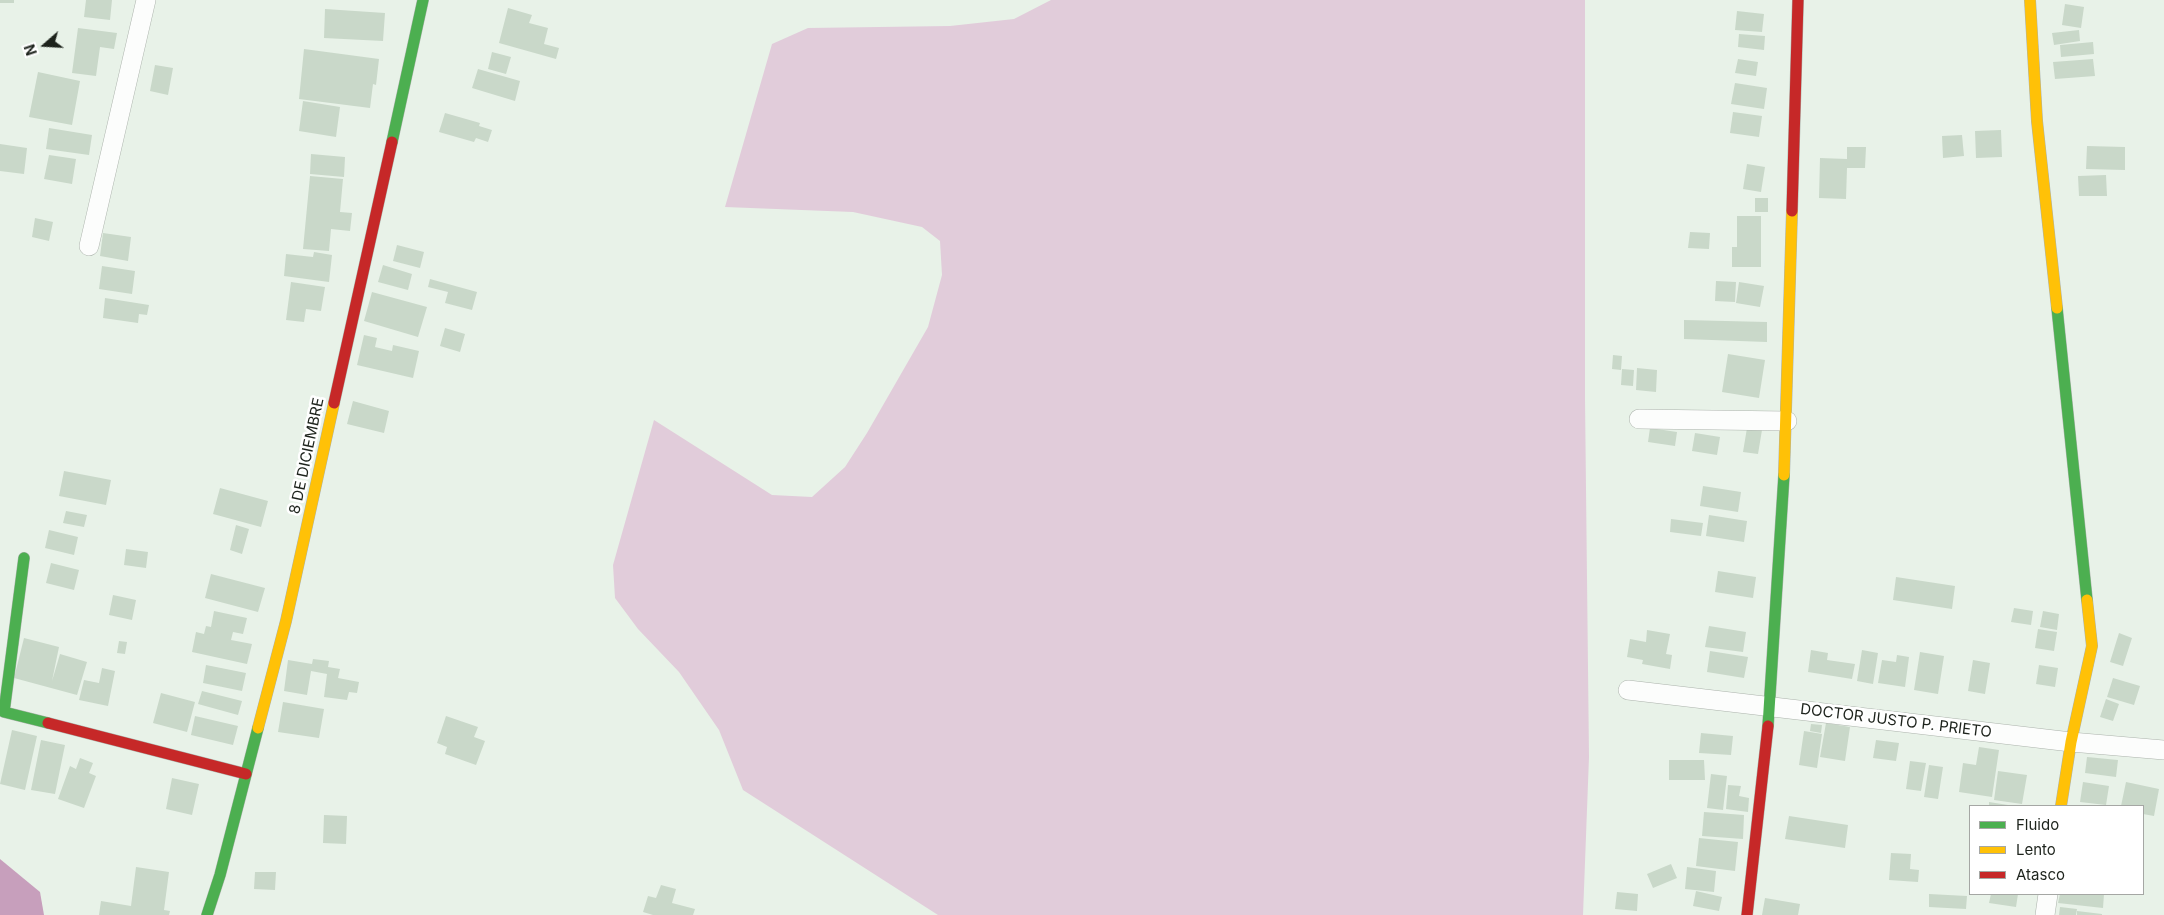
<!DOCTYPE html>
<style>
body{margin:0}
#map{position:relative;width:2164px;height:915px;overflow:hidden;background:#e8f2e8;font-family:Inter,sans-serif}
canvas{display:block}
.legend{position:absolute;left:1969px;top:805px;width:175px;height:90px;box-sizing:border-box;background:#fff;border:1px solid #a5a7a4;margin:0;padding:6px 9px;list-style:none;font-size:15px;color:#1d231c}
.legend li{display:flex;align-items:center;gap:10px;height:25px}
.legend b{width:25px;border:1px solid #a5a7a4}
.north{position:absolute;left:20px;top:20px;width:50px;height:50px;-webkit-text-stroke:4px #fff;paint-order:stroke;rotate:251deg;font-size:14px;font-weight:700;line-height:20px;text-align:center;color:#1d231c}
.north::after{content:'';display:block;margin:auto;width:18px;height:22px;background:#1d231c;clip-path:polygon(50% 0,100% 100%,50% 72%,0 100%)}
</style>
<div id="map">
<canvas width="2164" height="915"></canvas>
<ul class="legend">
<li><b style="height:6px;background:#4caf50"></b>Fluido</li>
<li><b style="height:6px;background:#ffc107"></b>Lento</li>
<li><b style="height:6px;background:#c62828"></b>Atasco</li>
</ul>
<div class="north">N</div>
</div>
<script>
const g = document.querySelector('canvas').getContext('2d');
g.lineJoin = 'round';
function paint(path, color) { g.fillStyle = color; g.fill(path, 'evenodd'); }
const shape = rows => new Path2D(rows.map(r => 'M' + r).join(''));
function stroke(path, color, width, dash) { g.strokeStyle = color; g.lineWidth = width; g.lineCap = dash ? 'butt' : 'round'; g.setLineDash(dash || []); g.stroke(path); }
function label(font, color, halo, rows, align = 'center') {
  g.font = font + ' Inter,sans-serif'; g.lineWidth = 5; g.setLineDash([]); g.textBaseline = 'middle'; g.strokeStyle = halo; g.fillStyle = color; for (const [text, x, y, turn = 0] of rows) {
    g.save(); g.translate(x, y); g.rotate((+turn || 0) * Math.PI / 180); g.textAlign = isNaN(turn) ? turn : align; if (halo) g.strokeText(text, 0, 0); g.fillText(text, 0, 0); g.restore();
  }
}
const green = shape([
 [1051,0,1585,0,1585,399,1589,757,1583,915,938,915,743,790,719,730,679,672,638,629,615,598,613,565,654,420,772,495,812,497,845,467,867,433,928,327,942,275,940,241,922,227,853,212,725,207,772,44,808,28,950,26,1014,19]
]);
const water = shape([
 [0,859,40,892,44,915,0,915]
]);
const building = shape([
 [0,0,14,0,14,3,0,3],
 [86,0,112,0,110,20,84,17],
 [2065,4,2084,7,2081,28,2062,25],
 [508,8,532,15,529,23,548,28,544,44,559,48,556,59,499,43],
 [325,9,385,13,383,41,324,38],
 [1737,11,1764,14,1762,32,1735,30],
 [78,28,117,33,114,49,100,47,96,76,72,73],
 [2079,30,2080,41,2054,45,2052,33],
 [1739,34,1765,36,1764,50,1738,47],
 [2093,42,2094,54,2061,57,2060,45],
 [304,49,379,59,376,85,373,84,370,108,299,99],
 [492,52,511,57,506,74,488,69],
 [1738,59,1758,62,1756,76,1735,73],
 [2093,59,2095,76,2055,79,2053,62],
 [155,65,173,68,168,95,150,91],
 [478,69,520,81,515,101,472,88],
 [38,72,80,81,72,125,29,117],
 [1735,83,1767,88,1764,109,1731,104],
 [303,101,340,107,336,137,299,131],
 [1733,112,1762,116,1759,137,1730,133],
 [445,113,480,123,479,126,492,130,488,142,476,138,474,142,439,132],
 [49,128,92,135,89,155,46,149],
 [2001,130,2002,157,1976,158,1975,131],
 [1962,135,1964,156,1943,158,1942,136],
 [0,144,27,148,24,174,0,171],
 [2087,146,2125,147,2125,170,2086,169],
 [1847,147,1866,147,1865,168,1847,168,1846,199,1819,198,1820,158,1847,159],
 [311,154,345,157,344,177,310,174],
 [49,155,76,159,72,184,44,179],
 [1747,164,1765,167,1761,192,1743,189],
 [2106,175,2107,196,2079,196,2078,176],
 [310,176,343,179,340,212,352,213,350,231,331,229,329,251,303,249],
 [1755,198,1768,198,1768,212,1755,212],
 [1737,216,1761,216,1761,267,1732,267,1732,247,1737,247],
 [35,218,53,222,49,241,32,237],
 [1690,232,1710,233,1709,249,1688,248],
 [103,233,131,237,128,261,100,256],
 [397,245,424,252,420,268,393,261],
 [314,252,332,255,329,282,284,276,286,254,313,257],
 [383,265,412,274,408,290,378,282],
 [102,266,135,271,132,294,99,289],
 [430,279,477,292,472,310,445,303,448,292,428,287],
 [1716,281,1736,282,1735,302,1715,301],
 [291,282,325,287,321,311,306,309,304,322,286,320],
 [1739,282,1764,286,1760,307,1736,303],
 [372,292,427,307,418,337,364,321],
 [105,298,149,305,147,315,139,314,138,323,103,318],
 [1684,320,1767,322,1767,342,1684,339],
 [445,328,465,334,460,352,440,346],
 [364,335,377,338,375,347,392,351,393,345,419,351,413,378,357,365],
 [1728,354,1765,360,1759,398,1722,392],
 [1613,355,1622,356,1621,370,1612,369],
 [1637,368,1657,370,1656,392,1636,390],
 [1622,369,1634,370,1633,386,1621,385],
 [353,401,389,411,384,433,347,424],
 [1650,428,1677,432,1675,446,1648,442],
 [1747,428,1762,430,1758,454,1743,452],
 [1695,433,1720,437,1717,455,1692,451],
 [64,471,111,480,106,505,59,496],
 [1703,486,1741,492,1738,512,1700,506],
 [220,488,268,501,261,527,213,514],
 [66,511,87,515,84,527,63,523],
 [1709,515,1747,521,1744,542,1706,536],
 [1671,519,1703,523,1701,536,1670,532],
 [236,525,249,529,242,554,230,550],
 [49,530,78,537,74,555,45,548],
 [126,549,148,552,146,568,124,565],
 [51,563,79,570,74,590,46,583],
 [1718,571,1756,577,1753,598,1715,592],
 [211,574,265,588,258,612,205,598],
 [1896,577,1955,586,1952,609,1893,600],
 [113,595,136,600,132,620,109,615],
 [2014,608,2033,611,2031,625,2011,622],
 [214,611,247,618,243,634,233,632,231,640,252,644,247,664,192,652,196,632,204,634,206,626,211,627],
 [2043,611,2059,614,2057,630,2040,627],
 [1709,626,1746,632,1743,652,1705,647],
 [2038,629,2057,632,2054,651,2035,648],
 [1647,630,1670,634,1666,654,1672,655,1670,669,1642,664,1643,660,1627,657,1630,639,1646,642],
 [2119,633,2132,638,2123,666,2110,662],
 [24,638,59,647,52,681,60,654,87,662,77,695,14,678],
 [119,641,127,642,125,654,117,653],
 [1811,650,1828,653,1827,660,1855,664,1852,679,1808,672],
 [1862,650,1878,653,1873,684,1857,681],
 [1710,651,1748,657,1744,678,1707,672],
 [1920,652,1944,656,1938,694,1914,690],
 [1897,655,1909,657,1905,687,1878,683,1882,660,1896,662],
 [313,659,329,661,328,667,340,669,338,678,359,682,357,693,349,692,347,700,324,697,327,674,311,671,307,695,284,691,288,660,312,664],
 [1973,660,1990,663,1985,694,1968,691],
 [206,665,246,673,242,691,203,683],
 [2039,665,2058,668,2055,687,2036,684],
 [102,668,115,671,108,706,79,700,84,680,99,683],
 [2113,678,2140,686,2134,705,2107,697],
 [202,691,242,701,238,715,198,704],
 [161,693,195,702,187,732,153,723],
 [2106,699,2119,704,2113,721,2100,717],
 [283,702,324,709,319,738,278,732],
 [195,716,238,726,233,745,191,735],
 [446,716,478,727,474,737,485,741,476,765,445,754,447,747,437,743],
 [1826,723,1850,727,1845,761,1820,757],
 [1811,724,1822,725,1821,733,1810,731],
 [12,730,37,736,25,790,0,784],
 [1804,731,1822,734,1817,768,1799,765],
 [1701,733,1733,736,1731,755,1699,753],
 [41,740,65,745,55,794,31,790],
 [1876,740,1899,743,1896,761,1873,758],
 [1979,747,1999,750,1992,797,1959,792,1963,763,1976,765],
 [2087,757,2118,760,2116,777,2085,773],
 [80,758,93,763,89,773,96,776,84,808,58,799,70,766,76,769],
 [1669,760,1704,760,1705,780,1669,780],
 [1910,761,1926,763,1921,791,1906,789],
 [1929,765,1943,767,1938,799,1924,797],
 [1998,771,2027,775,2022,804,1994,800],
 [1711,774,1727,776,1723,810,1707,808],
 [172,778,199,784,192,815,166,809],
 [2083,782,2109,786,2106,805,2080,802],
 [2126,782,2159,789,2154,816,2143,814,2143,806,2121,806],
 [1728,785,1741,786,1739,796,1749,798,1748,812,1726,809],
 [1989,802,2008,805,2008,806,1989,806],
 [1704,812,1744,815,1743,839,1702,836],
 [324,815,347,816,346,844,323,843],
 [1789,816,1848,825,1845,848,1785,839],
 [1699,838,1738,842,1735,871,1696,866],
 [1891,853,1911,854,1910,869,1919,870,1918,882,1889,880],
 [1671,864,1677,878,1653,888,1647,874],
 [136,867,169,872,164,910,170,911,169,915,99,915,101,901,131,906],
 [1687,867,1716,871,1714,892,1685,889],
 [255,872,276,872,275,890,254,889],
 [661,885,676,889,672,903,695,909,693,915,653,915,643,912,648,896,656,898],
 [1696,891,1722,897,1719,911,1693,906],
 [1617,892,1638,894,1637,911,1615,909],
 [1929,894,1967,896,1966,909,1929,907],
 [1991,894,2018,894,2016,907,1989,903],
 [2060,894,2104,894,2103,908,2058,903],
 [1765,898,1800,904,1798,915,1762,915],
 [2060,907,2077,909,2076,915,2059,915],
 [2077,911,2102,914,2102,915,2077,915]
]);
const street = shape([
 [89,246,146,0],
 [1639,419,1787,421],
 [1628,690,2071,742,2164,750],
 [2045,915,2048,894]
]);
const fast = shape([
 [392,142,423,0],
 [2057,308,2087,600],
 [24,558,4,712,48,723],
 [1768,726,1784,475],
 [207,915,220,875,258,728]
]);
const slow = shape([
 [2030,0,2037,121,2057,308],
 [1784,475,1792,211],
 [258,728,286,621,334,403],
 [2061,806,2071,742,2092,646,2087,600]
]);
const jam = shape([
 [1792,211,1798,0],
 [334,403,392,142],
 [48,723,246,774],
 [1747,915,1768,726]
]);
const streetNames = [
 ["8 DE DICIEMBRE",307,456,-78],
 ["DOCTOR JUSTO P. PRIETO",1896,721,7]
];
paint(green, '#e1ccda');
paint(water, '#c79fbc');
paint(building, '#c9d8c9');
stroke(street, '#acb3ac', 20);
stroke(fast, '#acb3ac', 12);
stroke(slow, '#acb3ac', 12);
stroke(jam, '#acb3ac', 12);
stroke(street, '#fcfdfc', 19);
stroke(fast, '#4caf50', 11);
stroke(slow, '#ffc107', 11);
stroke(jam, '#c62828', 11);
label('15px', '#1d231c', '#fff', streetNames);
</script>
